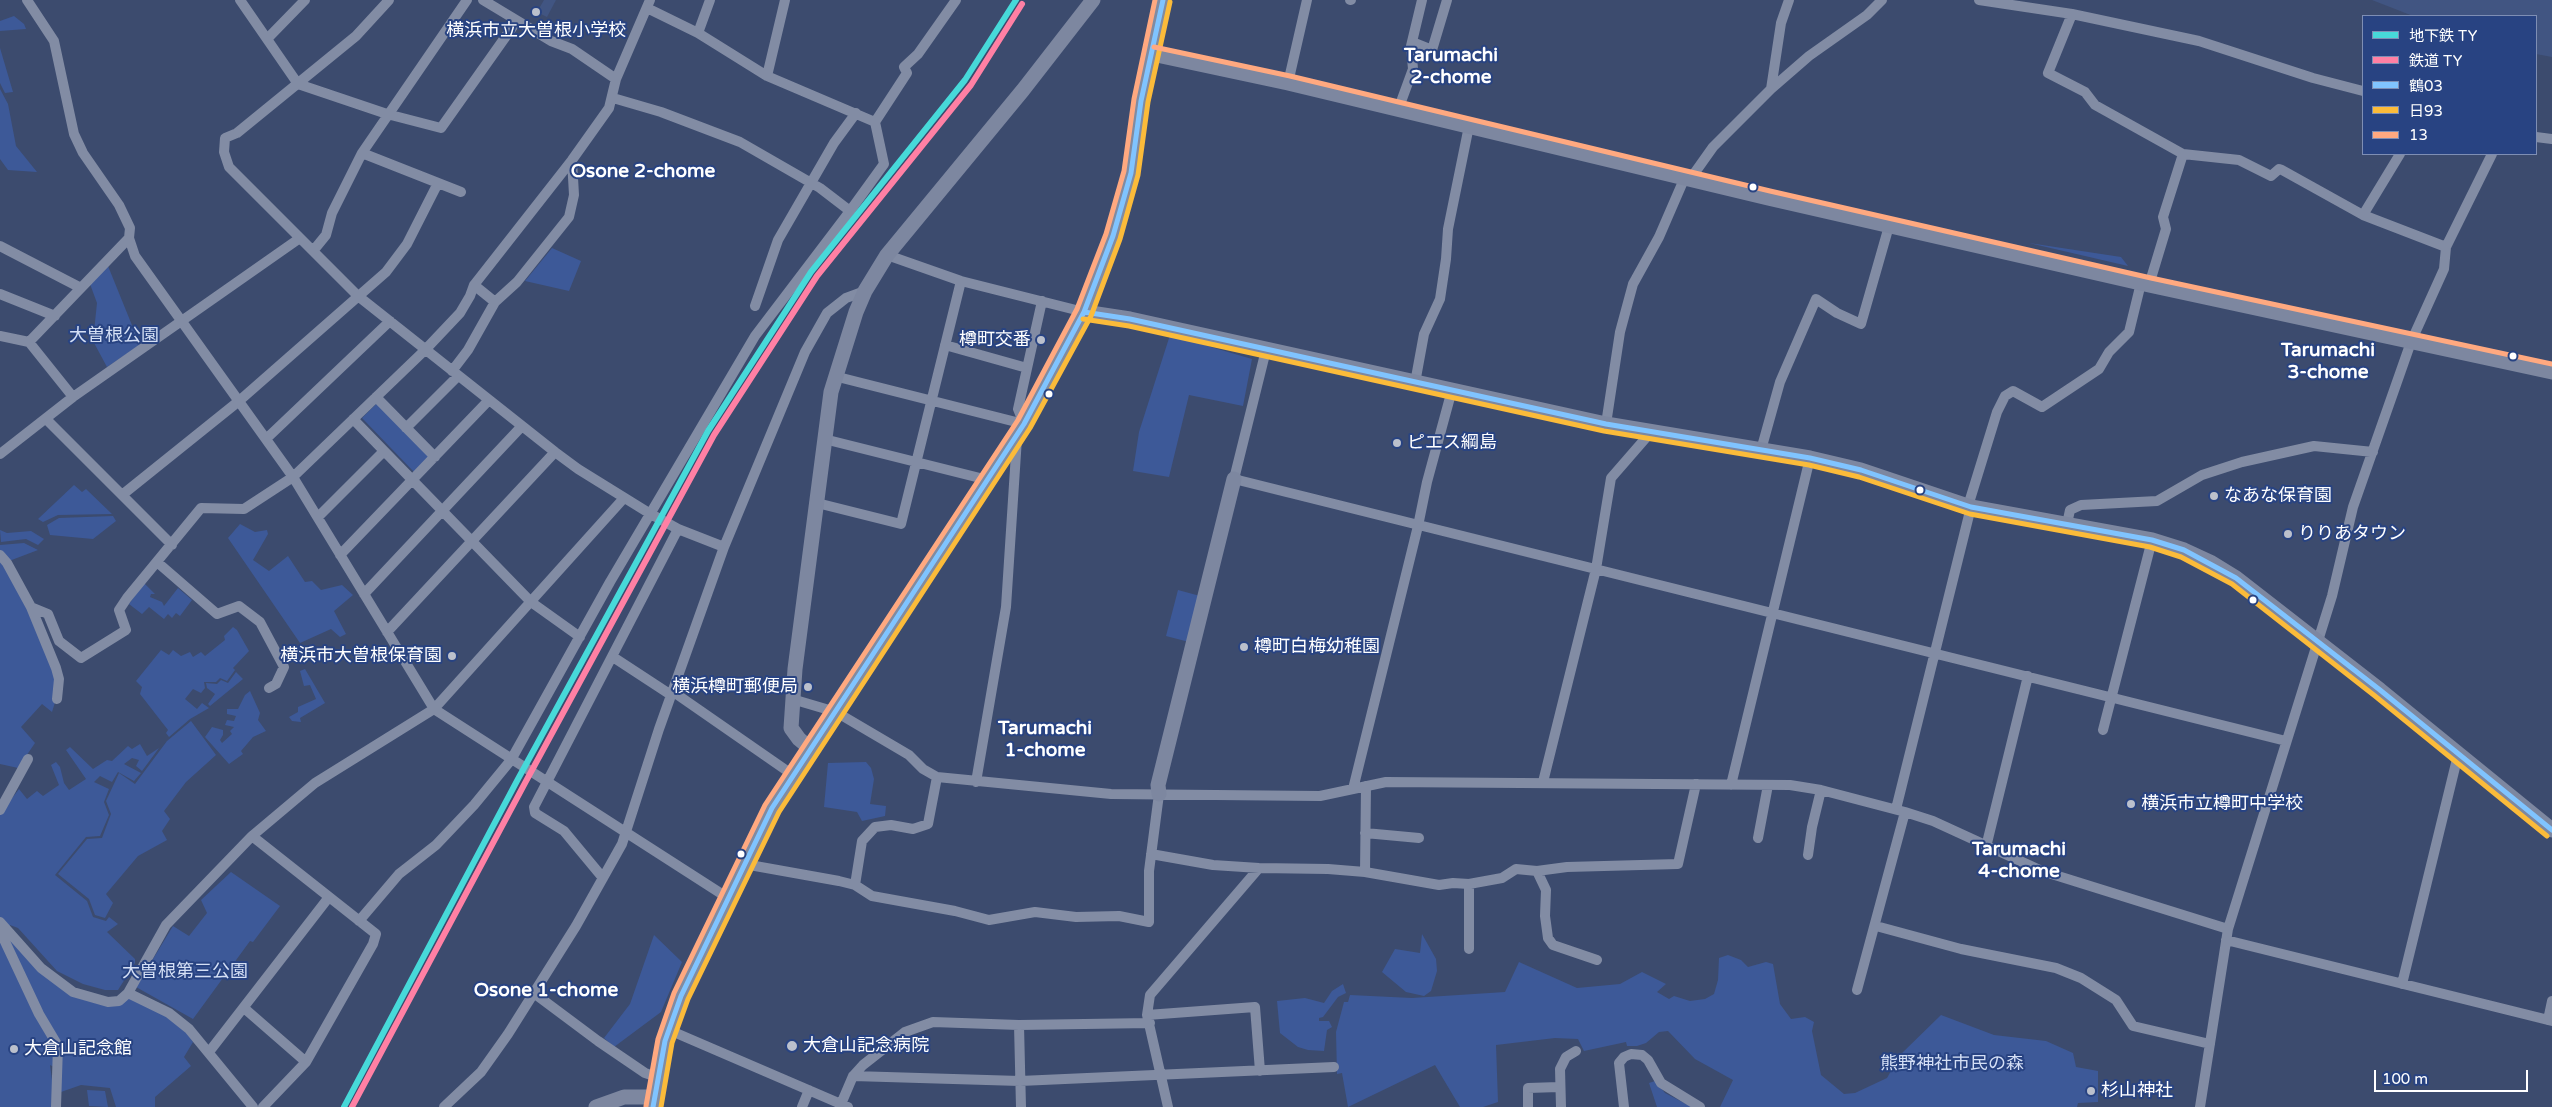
<!DOCTYPE html>
<meta charset="utf-8">
<style>
body{margin:0}
#map{position:relative;width:2552px;height:1107px;overflow:hidden;background:#3c4b6e;font-family:"Varela Round","Noto Sans JP",sans-serif}
canvas{display:block}
.legend{position:absolute;left:2362px;top:15px;width:175px;height:140px;box-sizing:border-box;background:#284382;border:1px solid #7e8eb4;margin:0;padding:6px 9px;list-style:none;font-size:15px;color:#fff}
.legend li{display:flex;align-items:center;gap:10px;height:25px}
.legend b{width:25px;border:1px solid #7e8eb4}
.scale{position:absolute;left:2374px;top:1070px;width:154px;height:22px;box-sizing:border-box;border:2px solid #fff;border-top:0;padding-left:6px;font-size:15px;line-height:18px;white-space:nowrap;color:#fff;-webkit-text-stroke:4px #284382;paint-order:stroke}
</style>
<div id="map">
<canvas width="2552" height="1107"></canvas>
<ul class="legend">
<li><b style="height:6px;background:#47d9d9"></b>地下鉄 TY</li>
<li><b style="height:6px;background:#ff80a4"></b>鉄道 TY</li>
<li><b style="height:6px;background:#80c4ff"></b>鶴03</li>
<li><b style="height:6px;background:#fbbb3a"></b>日93</li>
<li><b style="height:6px;background:#ffa980"></b>13</li>
</ul>
<div class="scale">100 m</div>
</div>
<script>
const g = document.querySelector('canvas').getContext('2d');
g.lineJoin = 'round';
function paint(path, color) { g.fillStyle = color; g.fill(path, 'evenodd'); }
const shape = rows => new Path2D(rows.map(r => 'M' + r).join(''));
function stroke(path, color, width, dash) { g.strokeStyle = color; g.lineWidth = width; g.lineCap = dash ? 'butt' : 'round'; g.setLineDash(dash || []); g.stroke(path); }
function label(font, color, halo, rows, align = 'center') {
  g.font = font + ' "Varela Round","Noto Sans JP",sans-serif'; g.lineWidth = 4; g.setLineDash([]); g.textBaseline = 'middle'; g.strokeStyle = halo; g.fillStyle = color; for (const [text, x, y, turn = 0] of rows) {
    g.save(); g.translate(x, y); g.rotate((+turn || 0) * Math.PI / 180); g.textAlign = isNaN(turn) ? turn : align; if (halo) g.strokeText(text, 0, 0); g.fillText(text, 0, 0); g.restore();
  }
}
const green = shape([
 [14,16,24,24,26,29,0,31,0,21],
 [0,48,13,92,5,93,0,83],
 [0,89,8,104,16,146,37,172,8,170,0,159],
 [2029,243,2121,257,2128,266],
 [552,248,581,261,569,291,525,281],
 [108,266,140,345,107,367,93,341,97,303,90,284],
 [1170,335,1252,359,1243,406,1189,395,1169,477,1133,471,1139,432],
 [377,403,430,457,415,473,362,418],
 [74,485,82,492,86,489,112,514,58,515,43,522,38,519],
 [113,516,116,521,93,539,50,535,47,525,59,518],
 [240,524,255,532,267,530,268,534,253,560,269,571,288,556,305,582,312,581,321,590,342,585,353,595,334,611,346,634,340,637,331,629,300,643,228,538],
 [0,530,7,533,31,531,44,539,38,545,26,539,1,542],
 [24,543,38,550,9,561,0,551,0,545],
 [0,557,30,610,57,681,57,696,52,712,42,704,21,727,35,743,18,768,0,764],
 [144,583,155,594,151,594,150,597,162,602,164,606,178,588,192,600,180,616,176,613,172,618,168,614,164,619,149,607,142,614,129,604],
 [1178,590,1200,596,1189,642,1166,636],
 [233,627,237,630,249,651,233,668,235,670,227,681,220,678,216,682,204,682,205,688,201,693,193,689,185,699,197,709,202,703,209,708,190,719,169,737,166,733,168,730,140,694,142,687,136,681,161,650,169,655,173,650,181,656,190,652,193,657,201,652,205,656,225,640,224,636],
 [305,669,325,703,300,718,301,722,292,721,289,717,298,712,298,707,316,699,310,685,304,686,300,671],
 [236,672,243,679,210,706,208,704,215,694,207,688,206,683,217,684,221,680,228,683],
 [250,691,260,713,258,720,266,731,253,737,241,751,243,754,229,764,205,737,212,727,223,730,223,735,220,740,222,743,232,734,230,731,234,727,225,725,227,720,234,721,236,716,227,714,227,709,238,709,245,695],
 [191,721,216,755,186,782,164,811,170,819,162,831,167,840,138,856,106,894,113,903,105,918,95,915,89,899,58,874,87,839,102,838,111,814,106,801,119,773,135,784,167,741],
 [140,744,147,756,159,748,142,771,136,766,139,760,132,758,124,764,141,773,134,781,118,772,112,782,100,776,94,782,109,789,104,802,109,815,100,836,86,837,55,875,87,901,93,917,106,921,109,917,118,924,107,932,135,959,135,963,118,990,105,990,83,984,57,971,18,928,10,925,10,934,34,962,74,989,98,998,119,999,124,992,167,1016,187,1033,193,1042,184,1057,191,1066,155,1097,155,1107,116,1107,110,1088,81,1085,61,1092,54,1067,50,1065,54,1095,52,1107,0,1107,0,814,19,789,27,799,37,791,43,796,59,785,51,765,56,762,60,767,64,783,69,790,86,779,66,750,70,747,93,769,107,760,112,761,128,746,132,749],
 [866,762,871,768,874,779,870,804,886,806,885,816,862,821,857,812,824,807,828,763],
 [231,872,280,906,253,942,250,941,193,1019,136,987,173,926,189,936,207,913,201,900],
 [1422,934,1436,959,1437,971,1431,991,1424,996,1406,992,1382,972,1395,949,1420,953],
 [654,935,682,962,661,1012,614,1047,604,1038,630,1004],
 [1728,955,1741,960,1748,967,1766,962,1773,964,1780,1004,1791,1019,1805,1017,1814,1022,1812,1031,1821,1075,1844,1094,1855,1093,1887,1078,1900,1055,1941,1015,1994,1035,2046,1041,2073,1053,2076,1067,2098,1071,2098,1102,2078,1103,2077,1107,1720,1107,1733,1080,1695,1059,1668,1031,1659,1032,1646,1043,1637,1046,1627,1046,1626,1042,1584,1051,1578,1039,1555,1038,1496,1045,1498,1102,1483,1107,1460,1107,1435,1065,1348,1107,1342,1073,1337,1074,1336,1032,1344,1002,1348,1002,1350,995,1412,998,1505,992,1519,962,1577,988,1620,984,1642,972,1666,984,1657,992,1669,999,1674,996,1690,1001,1705,999,1714,994,1718,980,1719,958],
 [1343,984,1346,993,1338,997,1323,1017,1319,1018,1319,1021,1329,1021,1332,1027,1327,1030,1324,1051,1308,1050,1298,1047,1280,1033,1277,1001,1305,998,1324,1003,1332,991],
 [1655,1081,1665,1093,1692,1107,1657,1107,1649,1083],
 [87,1090,105,1091,108,1107,89,1106]
]);
const water = shape([
 [544,0,556,0,547,17,537,12],
 [2372,0,2552,0,2552,57,2536,54,2536,16,2413,16]
]);
const street = shape([
 [27,0,54,41,74,134,83,153,119,205,130,228,129,238,135,256,293,477,434,709,728,898],
 [240,0,298,84,387,114,441,128,516,22],
 [389,0,356,36,237,133,225,138,224,152,229,167,358,296,555,452,578,469,649,513,678,529,724,547],
 [483,0,551,41,572,49,616,79],
 [1350,0,1351,0],
 [1979,0,2072,14,2199,41,2313,78,2363,91],
 [647,8,698,33,767,76,875,122],
 [2072,14,2048,73,2085,92,2095,105,2183,154,2163,217,2166,229,2149,285],
 [698,33,710,0],
 [268,38,305,0],
 [1412,42,1432,50,1447,0],
 [767,76,785,0],
 [1288,83,1307,0],
 [1771,89,1781,23,1789,0],
 [1398,110,1413,69,1411,46,1422,0],
 [2536,137,2552,139],
 [362,153,461,192],
 [2183,154,2239,160,2271,176,2279,169,2282,170,2363,215,2446,247],
 [1691,178,1713,147,1771,89,1809,56,1867,15,1882,0],
 [850,211,884,164,875,122,907,73,904,67,918,54,956,0],
 [2363,215,2400,154],
 [0,246,81,288],
 [313,251,326,235,332,213,362,153,467,0],
 [887,255,961,281,1084,312],
 [474,285,495,302],
 [0,294,55,316],
 [755,306,778,240,834,143,856,113],
 [0,336,29,342,73,397],
 [29,342,129,238],
 [945,345,1027,368],
 [1266,350,1234,479,2286,741],
 [452,371,468,350,495,302,517,282,569,217,574,195,572,160],
 [834,376,1024,424],
 [1415,383,1424,334,1440,299,1446,259,1448,229,1469,126],
 [376,397,435,457],
 [46,419,172,545],
 [353,419,531,602,580,637],
 [1024,424,1018,409,1042,301],
 [1606,424,1620,332,1633,284,1659,237,1685,177],
 [406,428,458,376],
 [266,439,390,321],
 [824,439,988,480],
 [1761,450,1780,382,1816,299,1837,313,1861,324,1889,226],
 [0,454,73,397,300,238],
 [122,495,239,401,386,272,407,244,438,183],
 [817,503,901,524,961,281],
 [1968,506,1997,412,2005,396,2013,391,2042,407,2099,369,2109,352,2129,332,2141,283],
 [318,517,384,451],
 [2067,524,2070,510,2081,505,2157,501,2202,475,2242,462,2314,446,2373,452],
 [0,555,7,563,31,607,56,668,59,679,57,699],
 [340,555,489,400],
 [157,562,217,614,239,606,260,622,284,667,276,684,269,688],
 [364,594,522,426],
 [31,607,48,614,59,641,81,658,126,630,119,610,127,598,201,508,244,509,293,477,425,350,460,313,470,296,474,285,572,160,609,108,616,79,650,0],
 [387,632,555,452],
 [613,657,671,695],
 [672,691,793,775],
 [792,699,836,712,909,755,923,769,937,777,1111,794,1320,796,1386,782,1790,785,1821,790,1905,812,1933,821,2042,871,2228,929],
 [2103,730,2152,540],
 [976,782,1006,607,1017,438],
 [1543,782,1596,569,1611,478,1651,432],
 [1731,785,1810,458],
 [1353,789,1418,526,1427,482,1452,390],
 [1896,809,1971,507],
 [0,810,28,759],
 [1365,833,1419,838],
 [252,836,376,934,373,944,306,1062,263,1107],
 [1758,838,1768,785],
 [1986,847,2028,676],
 [1151,854,1213,865,1259,868,1328,869,1365,872,1439,885,1453,883,1469,884,1502,878,1516,869,1537,871,1567,867,1678,864,1696,784],
 [1808,855,1812,827,1821,790],
 [744,864,839,881,855,885,872,896,955,911,989,920,1035,912,1076,917,1119,916,1149,922,1149,871,1159,794],
 [1537,871,1546,890,1545,916,1548,938,1553,945,1597,960],
 [1365,872,1366,786],
 [603,878,564,831,535,813,534,807,678,529],
 [855,885,862,841,875,827,891,825,913,829,928,824,937,777],
 [359,921,399,874,436,845,474,805,511,760,610,582,755,336,850,211,820,188,740,142,661,112,613,98],
 [0,922,41,968,73,992,108,1002,119,1001,128,993,166,925,252,836,315,783,434,709,624,498],
 [1876,926,1961,949,2056,968,2081,978,2116,1000,2133,1026,2210,1044],
 [0,931,39,1014,58,1046,56,1107],
 [2226,940,2552,1021],
 [1469,949,1469,884],
 [2402,984,2458,755],
 [1857,990,1905,812],
 [128,993,169,1013,189,1029,253,1107],
 [535,994,598,1041,645,1073,657,1077],
 [244,1008,306,1062],
 [1147,1015,1255,1007,1260,1071],
 [2548,1020,2552,1001],
 [1019,1025,1150,1023],
 [669,1030,848,1107],
 [209,1052,329,897],
 [853,1076,1020,1081,1334,1067],
 [841,1104,853,1076,863,1065,905,1032,933,1022,1019,1025,1021,1107],
 [444,1107,481,1072,508,1034,576,926,622,844,659,729,724,547,805,352,827,313,846,298,865,291],
 [802,1107,809,1090],
 [1168,1107,1147,1015,1150,995,1259,868],
 [1528,1107,1528,1088,1559,1087],
 [1561,1107,1560,1069,1566,1057,1576,1051],
 [1624,1107,1619,1063,1624,1057,1631,1054,1642,1055,1648,1060,1661,1083,1700,1107],
 [2200,1107,2228,929,2332,596,2353,507,2411,342,2444,269,2446,247,2492,154]
]);
const secondary = shape([
 [1152,54,1288,83,1768,198,2149,285,2552,372],
 [1084,312,1130,319,1606,424,1810,458,1861,470,1971,507,2152,540,2184,550,2210,562,2236,578,2380,690,2552,830],
 [811,749,799,739,791,728,795,669,831,392,856,312,865,291,887,255,1023,90,1093,0],
 [1159,794,1158,785,1234,479],
 [596,1107,624,1097,654,1097]
]);
const primary = shape([
 [653,1107,665,1041,681,996,772,808,1024,424,1084,312,1113,236,1131,173,1141,101,1163,0]
]);
const bus1 = shape([
 [1084,312,1130,319,1606,424,1810,458,1861,470,1971,507,2152,540,2184,550,2236,578,2380,690,2552,830],
 [653,1107,665,1041,681,996,772,808,1024,424,1084,312,1113,236,1131,173,1141,101,1163,0]
]);
const bus2 = shape([
 [1083,319,1129,326,1604,431,1809,465,1859,477,1970,514,2150,547,2181,557,2232,584,2375,696,2547,836],
 [661,1107,672,1043,688,999,779,812,1030,428,1091,316,1120,239,1138,175,1148,102,1170,2]
]);
const bus3 = shape([
 [1154,47,1290,76,1770,191,2151,278,2552,364],
 [646,1106,658,1039,674,993,765,805,1018,420,1077,309,1106,234,1124,171,1134,99,1155,0]
]);
const rail1 = shape([
 [352,1107,525,783,714,435,817,276,971,85,1022,4]
]);
const metro1 = shape([
 [344,1107,518,779,708,431,811,272,965,80,1016,0]
]);
const markers = [
 [536,12,5,"#bbc0cc"],
 [1753,187,4.5,"#fff"],
 [1041,340,5,"#bbc0cc"],
 [2513,356,4.5,"#fff"],
 [1049,394,4.5,"#fff"],
 [1397,443,5,"#bbc0cc"],
 [1920,490,4.5,"#fff"],
 [2214,496,5,"#bbc0cc"],
 [2288,534,5,"#bbc0cc"],
 [2253,600,4.5,"#fff"],
 [1244,647,5,"#bbc0cc"],
 [452,656,5,"#bbc0cc"],
 [808,687,5,"#bbc0cc"],
 [2131,804,5,"#bbc0cc"],
 [741,854,4.5,"#fff"],
 [792,1046,6,"#bbc0cc"],
 [14,1049,5,"#bbc0cc"],
 [2091,1091,5,"#bbc0cc"]
];
const poiNames = [
 ["横浜市立大曽根小学校",536,31,"center"],
 ["樽町交番",1031,340,"right"],
 ["ピエス綱島",1407,443],
 ["なあな保育園",2224,496],
 ["りりあタウン",2298,534],
 ["樽町白梅幼稚園",1254,647],
 ["横浜市大曽根保育園",442,656,"right"],
 ["横浜樽町郵便局",798,687,"right"],
 ["横浜市立樽町中学校",2141,804],
 ["大倉山記念病院",803,1046],
 ["大倉山記念館",24,1049],
 ["杉山神社",2101,1091]
];
const parkNames = [
 ["大曽根公園",114,336],
 ["大曽根第三公園",185,972],
 ["熊野神社市民の森",1952,1064]
];
const neighbourhoodNames = [
 ["Tarumachi",1451,56],
 ["2-chome",1451,78],
 ["Osone 2-chome",643,172],
 ["Tarumachi",2328,351],
 ["3-chome",2328,373],
 ["Tarumachi",1045,729],
 ["1-chome",1045,751],
 ["Tarumachi",2019,850],
 ["4-chome",2019,872],
 ["Osone 1-chome",546,991]
];
paint(green, '#3d5998');
paint(water, '#415582');
stroke(street, '#828ca4', 10);
stroke(secondary, '#7d87a0', 15);
stroke(primary, '#818ba1', 16);
stroke(bus1, '#80c4ff', 5);
stroke(bus2, '#fbbb3a', 5);
stroke(bus3, '#ffa980', 5);
stroke(rail1, '#ff80a4', 6);
stroke(metro1, '#47d9d9', 6);
for (const [x, y, r, color] of markers) { const dot = new Path2D(); dot.arc(x, y, r, 0, 2 * Math.PI); g.fillStyle = color; g.fill(dot); stroke(dot, '#284382', 2); }
label('18px', '#fff', '#284382', poiNames, 'left');
label('18px', '#d4dff5', '#284382', parkNames);
label('bold 19px', '#fff', '#284382', neighbourhoodNames);
</script>
